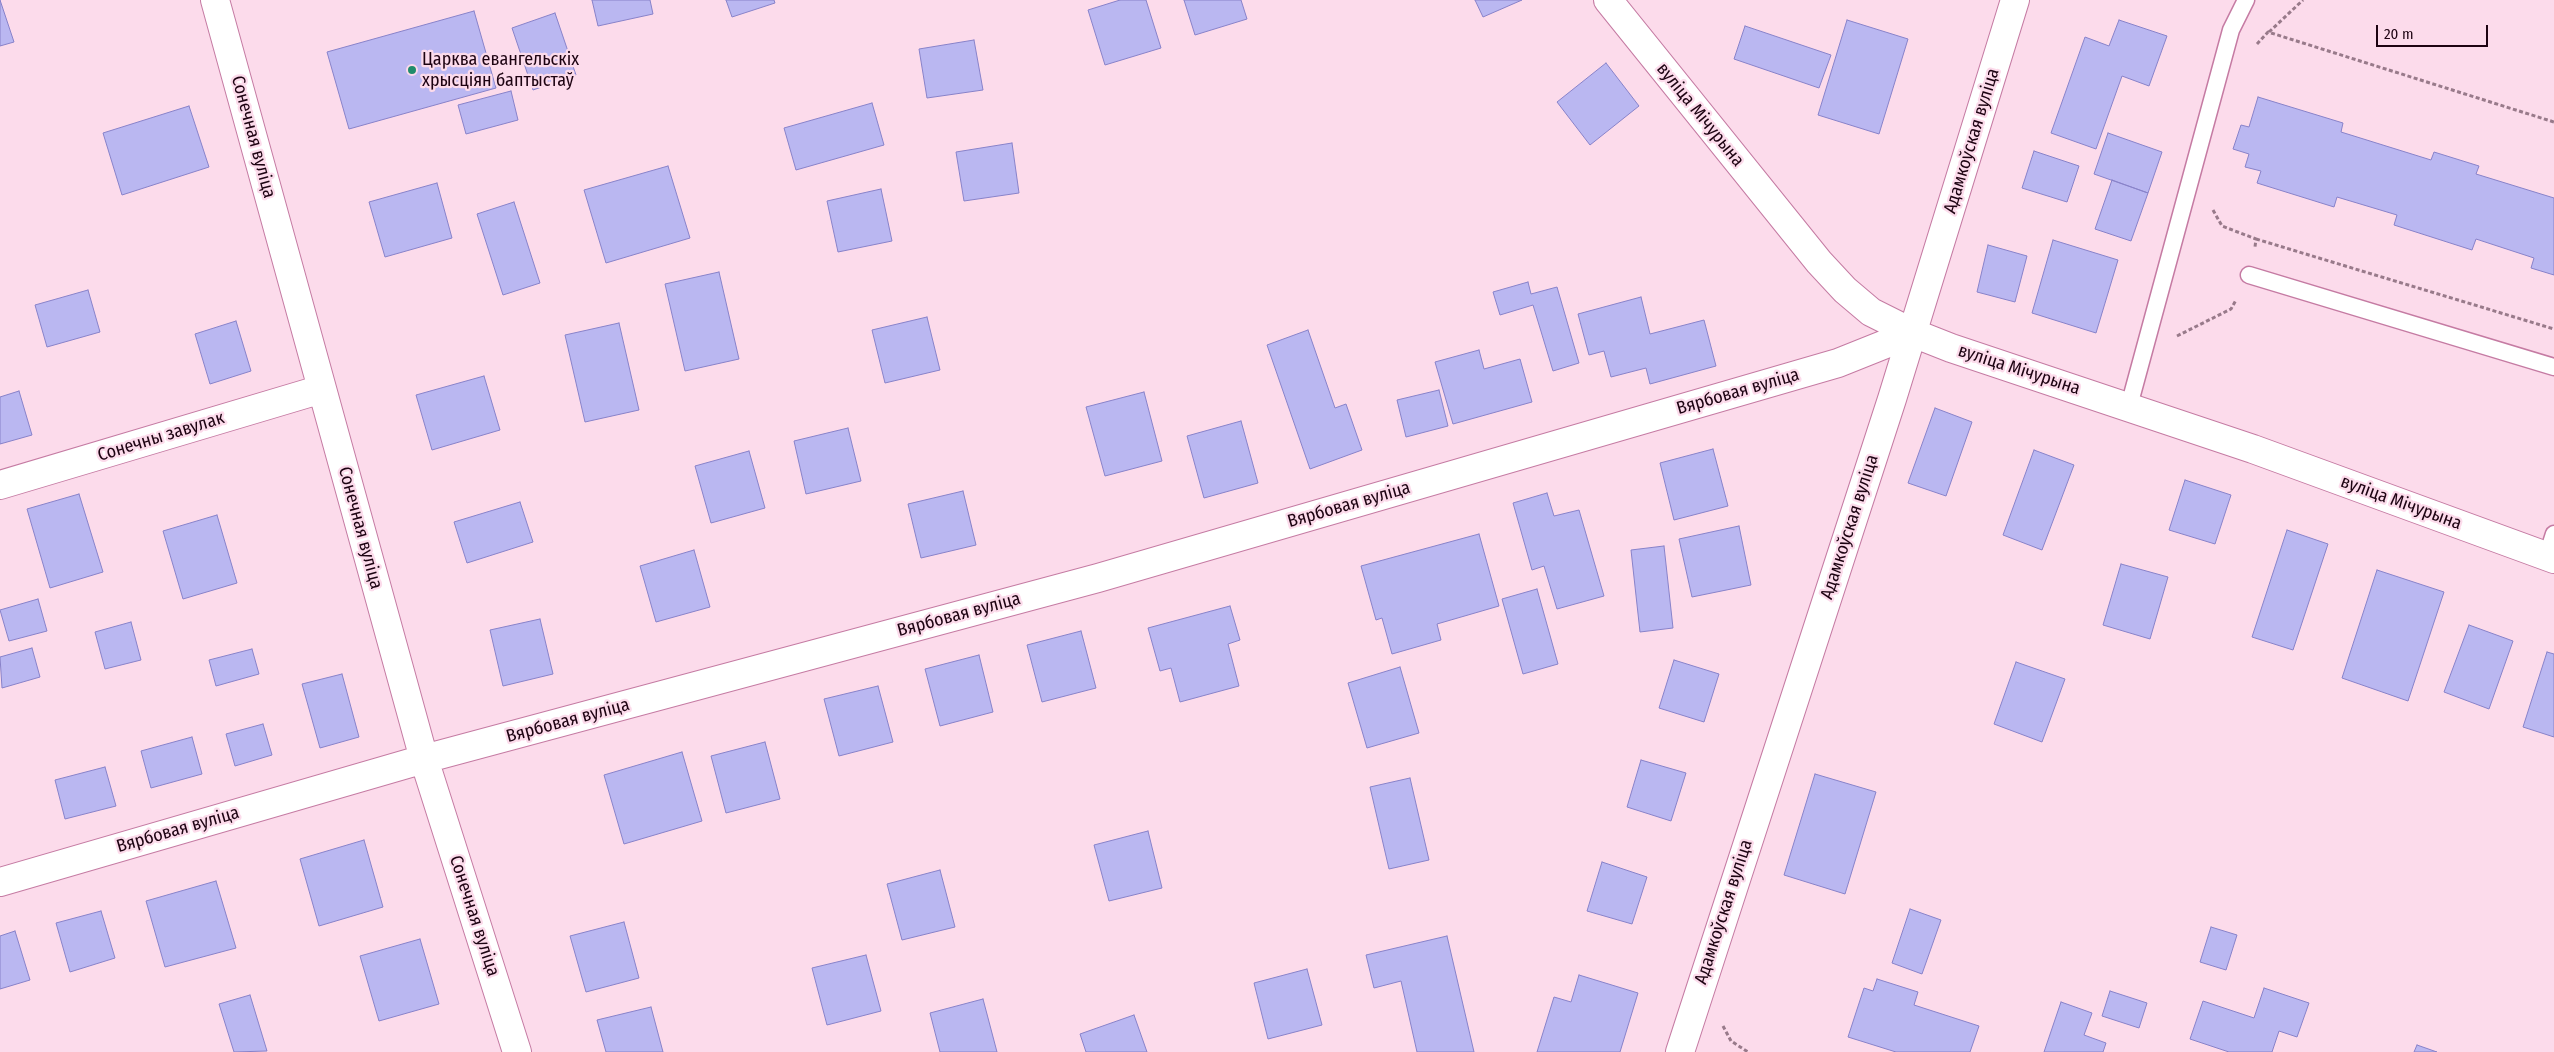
<!DOCTYPE html>
<meta charset="utf-8">
<style>
body{margin:0}
#map{position:relative;width:2554px;height:1052px;overflow:hidden;background:#fcdbeb;font-family:"Fira Sans Condensed",sans-serif}
canvas{display:block}
.scale{position:absolute;left:2376px;top:25px;width:112px;height:22px;box-sizing:border-box;border:2px solid #1d0312;border-top:0;padding-left:6px;font-size:15px;line-height:18px;white-space:nowrap;color:#1d0312;-webkit-text-stroke:4px #fcdbeb;paint-order:stroke}
</style>
<div id="map">
<canvas width="2554" height="1052"></canvas>
<div class="scale">20 m</div>
</div>
<script>
const g = document.querySelector('canvas').getContext('2d');
g.lineJoin = 'round';
function paint(path, color) { g.fillStyle = color; g.fill(path, 'evenodd'); }
const shape = rows => new Path2D(rows.map(r => 'M' + r).join(''));
function stroke(path, color, width, dash) { g.strokeStyle = color; g.lineWidth = width; g.lineCap = dash ? 'butt' : 'round'; g.setLineDash(dash || []); g.stroke(path); }
function label(font, color, halo, rows, align = 'center') {
  g.font = font + ' "Fira Sans Condensed",sans-serif'; g.lineWidth = 4.5; g.setLineDash([]); g.textBaseline = 'middle'; g.strokeStyle = halo; g.fillStyle = color; for (const [text, x, y, turn = 0] of rows) {
    g.save(); g.translate(x, y); g.rotate((+turn || 0) * Math.PI / 180); g.textAlign = isNaN(turn) ? turn : align; if (halo) g.strokeText(text, 0, 0); g.fillText(text, 0, 0); g.restore();
  }
}
const building = shape([
 [0,0,14,42,0,46,0,0],
 [592,0,650,0,653,14,598,26,592,0],
 [726,0,774,0,775,3,732,17,726,0],
 [1120,0,1146,0,1161,48,1105,65,1088,10,1120,0],
 [1184,0,1241,0,1247,19,1195,35,1184,0],
 [1475,0,1522,0,1483,17,1475,0],
 [474,11,496,88,349,129,327,52,474,11],
 [555,13,576,75,533,90,512,28,555,13],
 [1847,20,1908,39,1879,134,1818,115,1847,20],
 [2119,20,2167,36,2149,86,2122,76,2096,149,2051,133,2085,37,2109,46,2119,20],
 [1745,26,1831,55,1819,88,1734,59,1745,26],
 [974,40,983,90,927,98,919,49,974,40],
 [1606,63,1639,106,1590,145,1557,102,1606,63],
 [511,91,518,120,466,134,458,105,511,91],
 [2258,97,2343,123,2341,132,2431,160,2434,152,2479,166,2476,174,2554,198,2554,275,2531,268,2534,258,2476,239,2472,250,2394,225,2397,215,2337,197,2334,207,2257,183,2261,171,2245,167,2249,154,2233,149,2241,125,2249,127,2258,97],
 [872,103,884,145,796,170,784,128,872,103],
 [189,106,209,167,122,195,103,133,189,106],
 [2108,133,2162,152,2148,193,2094,174,2108,133],
 [1012,143,1019,193,964,201,956,152,1012,143],
 [2034,151,2079,166,2067,202,2022,188,2034,151],
 [668,166,690,238,606,263,584,190,668,166],
 [2112,180,2148,193,2131,241,2095,229,2112,180],
 [437,183,452,238,385,257,369,202,437,183],
 [881,189,892,241,838,252,827,201,881,189],
 [514,202,540,283,503,295,477,214,514,202],
 [2053,240,2118,260,2096,333,2032,313,2053,240],
 [1988,245,2027,256,2015,302,1977,292,1988,245],
 [719,272,739,359,685,371,665,284,719,272],
 [1528,282,1531,294,1557,287,1579,363,1553,371,1533,305,1500,315,1493,292,1528,282],
 [88,290,100,332,47,347,35,305,88,290],
 [1641,297,1650,334,1704,320,1716,366,1650,384,1646,368,1611,377,1604,351,1589,355,1578,314,1641,297],
 [927,317,940,370,885,383,872,330,927,317],
 [236,321,251,371,210,384,195,334,236,321],
 [619,323,639,410,585,422,565,335,619,323],
 [1308,330,1335,408,1346,404,1362,450,1310,469,1267,345,1308,330],
 [1479,350,1484,369,1520,359,1532,402,1453,424,1435,362,1479,350],
 [484,376,500,430,432,450,416,395,484,376],
 [1439,390,1448,426,1406,437,1397,400,1439,390],
 [19,391,32,435,0,444,0,397,19,391],
 [1144,392,1162,461,1105,476,1086,407,1144,392],
 [1935,408,1972,422,1946,496,1908,483,1935,408],
 [1241,421,1258,483,1204,498,1187,436,1241,421],
 [848,428,861,481,806,494,794,441,848,428],
 [1713,449,1728,506,1674,520,1660,463,1713,449],
 [2034,450,2074,465,2042,550,2003,535,2034,450],
 [749,451,765,508,711,523,695,466,749,451],
 [2185,480,2231,495,2215,544,2169,530,2185,480],
 [963,491,976,545,921,558,908,504,963,491],
 [1547,493,1554,516,1579,510,1604,596,1557,609,1544,566,1532,570,1513,503,1547,493],
 [79,494,103,572,50,588,27,509,79,494],
 [520,502,533,542,467,563,454,522,520,502],
 [217,515,237,583,183,599,163,531,217,515],
 [1739,526,1751,585,1692,597,1679,539,1739,526],
 [2287,530,2328,544,2293,650,2252,637,2287,530],
 [1479,534,1499,606,1437,624,1441,640,1392,654,1382,618,1376,620,1361,566,1479,534],
 [1664,546,1673,628,1640,632,1631,550,1664,546],
 [694,550,710,607,656,622,640,566,694,550],
 [2121,564,2168,577,2150,639,2103,625,2121,564],
 [2377,570,2444,592,2408,701,2342,678,2377,570],
 [1537,589,1558,664,1523,674,1502,599,1537,589],
 [38,599,47,631,9,641,0,610,38,599],
 [1230,606,1240,640,1228,644,1239,686,1180,702,1171,668,1160,671,1148,628,1230,606],
 [540,619,553,674,503,686,490,630,540,619],
 [131,622,141,660,105,669,95,632,131,622],
 [2469,625,2513,641,2489,709,2444,692,2469,625],
 [1081,631,1096,688,1042,702,1027,645,1081,631],
 [32,648,40,677,2,688,0,657,32,648],
 [252,649,259,674,216,686,209,660,252,649],
 [2547,652,2554,654,2554,737,2523,727,2547,652],
 [979,655,993,712,940,726,925,669,979,655],
 [1674,660,1719,674,1704,722,1659,708,1674,660],
 [2016,662,2065,679,2042,742,1994,724,2016,662],
 [1400,667,1419,733,1367,748,1348,683,1400,667],
 [342,674,359,737,320,748,302,684,342,674],
 [878,686,893,742,839,756,824,699,878,686],
 [263,724,272,755,235,766,226,734,263,724],
 [192,737,202,774,151,788,141,751,192,737],
 [765,742,780,799,726,813,711,756,765,742],
 [682,752,702,821,624,844,604,775,682,752],
 [1641,760,1686,773,1671,821,1627,807,1641,760],
 [105,767,116,806,65,819,55,780,105,767],
 [1815,774,1876,792,1845,894,1784,875,1815,774],
 [1410,778,1429,860,1389,869,1370,787,1410,778],
 [1148,831,1162,888,1109,901,1094,845,1148,831],
 [364,840,383,907,319,926,300,859,364,840],
 [1602,862,1647,877,1632,924,1587,911,1602,862],
 [940,870,955,927,902,940,887,884,940,870],
 [216,881,236,948,165,967,146,901,216,881],
 [1910,909,1941,920,1922,974,1892,963,1910,909],
 [101,911,115,958,70,972,56,923,101,911],
 [624,922,639,978,586,992,570,936,624,922],
 [2211,927,2237,935,2226,970,2200,962,2211,927],
 [15,931,30,980,0,989,0,936,15,931],
 [1447,936,1474,1052,1417,1052,1401,981,1374,988,1366,955,1447,936],
 [420,939,439,1004,379,1021,360,956,420,939],
 [866,955,881,1011,827,1025,812,968,866,955],
 [1307,969,1322,1025,1268,1039,1254,983,1307,969],
 [1579,975,1638,993,1620,1052,1537,1052,1554,997,1571,1002,1579,975],
 [1877,979,1918,992,1914,1005,1979,1026,1970,1052,1896,1052,1848,1037,1864,988,1873,991,1877,979],
 [2264,988,2309,1003,2297,1037,2279,1031,2272,1052,2229,1052,2190,1039,2203,1001,2254,1018,2264,988],
 [2110,991,2147,1003,2139,1028,2102,1016,2110,991],
 [250,995,267,1051,234,1052,219,1004,250,995],
 [983,999,997,1052,940,1052,930,1013,983,999],
 [2061,1002,2092,1013,2084,1035,2106,1043,2103,1052,2044,1052,2061,1002],
 [651,1007,663,1052,606,1052,597,1020,651,1007],
 [1134,1015,1147,1052,1086,1052,1080,1034,1134,1015],
 [2417,1045,2437,1052,2414,1052,2417,1045]
]);
const path = shape([
 [2269,32,2303,0],
 [2257,44,2268,32,2554,122],
 [2213,210,2222,226,2256,239,2255,247],
 [2256,239,2554,329],
 [2177,336,2231,309,2236,300],
 [1723,1026,1731,1041,1748,1052]
]);
const lane = shape([
 [2249,275,2554,367],
 [2129,406,2231,30,2246,0],
 [2547,556,2554,534]
]);
const street = shape([
 [215,0,424,759,517,1052],
 [1608,0,1819,262,1845,290,1871,312,1913,333,1951,348,2253,449,2554,559],
 [0,485,322,389],
 [0,882,424,759,1098,578,1838,363,1913,333]
]);
const secondary = shape([
 [1680,1052,1892,399,2015,0]
]);
const markers = [
 [412,70,5,"#208c6b"]
];
const poiNames = [
 ["Царква евангельскіх",422,60],
 ["хрысціян баптыстаў",422,81]
];
const streetNames = [
 ["вуліца Мічурына",1700,115,51],
 ["Сонечная вуліца",253,137,75],
 ["Адамкоўская вуліца",1972,141,-73],
 ["вуліца Мічурына",2019,370,18],
 ["Вярбовая вуліца",1738,392,-16],
 ["Сонечны завулак",161,437,-17],
 ["вуліца Мічурына",2401,503,20],
 ["Вярбовая вуліца",1349,505,-16],
 ["Адамкоўская вуліца",1850,527,-72],
 ["Сонечная вуліца",360,528,75],
 ["Вярбовая вуліца",959,615,-15],
 ["Вярбовая вуліца",568,721,-15],
 ["Вярбовая вуліца",178,830,-16],
 ["Адамкоўская вуліца",1724,912,-72],
 ["Сонечная вуліца",474,916,72]
];
paint(building, '#bab7f1');
stroke(building, '#8882c9', 1);
stroke(lane, '#c57ba3', 19);
stroke(street, '#c57ba3', 30);
stroke(secondary, '#c57ba3', 30);
stroke(path, '#987a8a', 3, [4, 2.5]);
stroke(lane, '#fff', 16);
stroke(street, '#fff', 28);
stroke(secondary, '#fff', 28);
for (const [x, y, r, color] of markers) { const dot = new Path2D(); dot.arc(x, y, r, 0, 2 * Math.PI); g.fillStyle = color; g.fill(dot); stroke(dot, '#fcdbeb', 2); }
label('18px', '#1d0312', '#fcdbeb', poiNames, 'left');
label('18px', '#1d0312', '#fcdbeb', streetNames);
</script>
